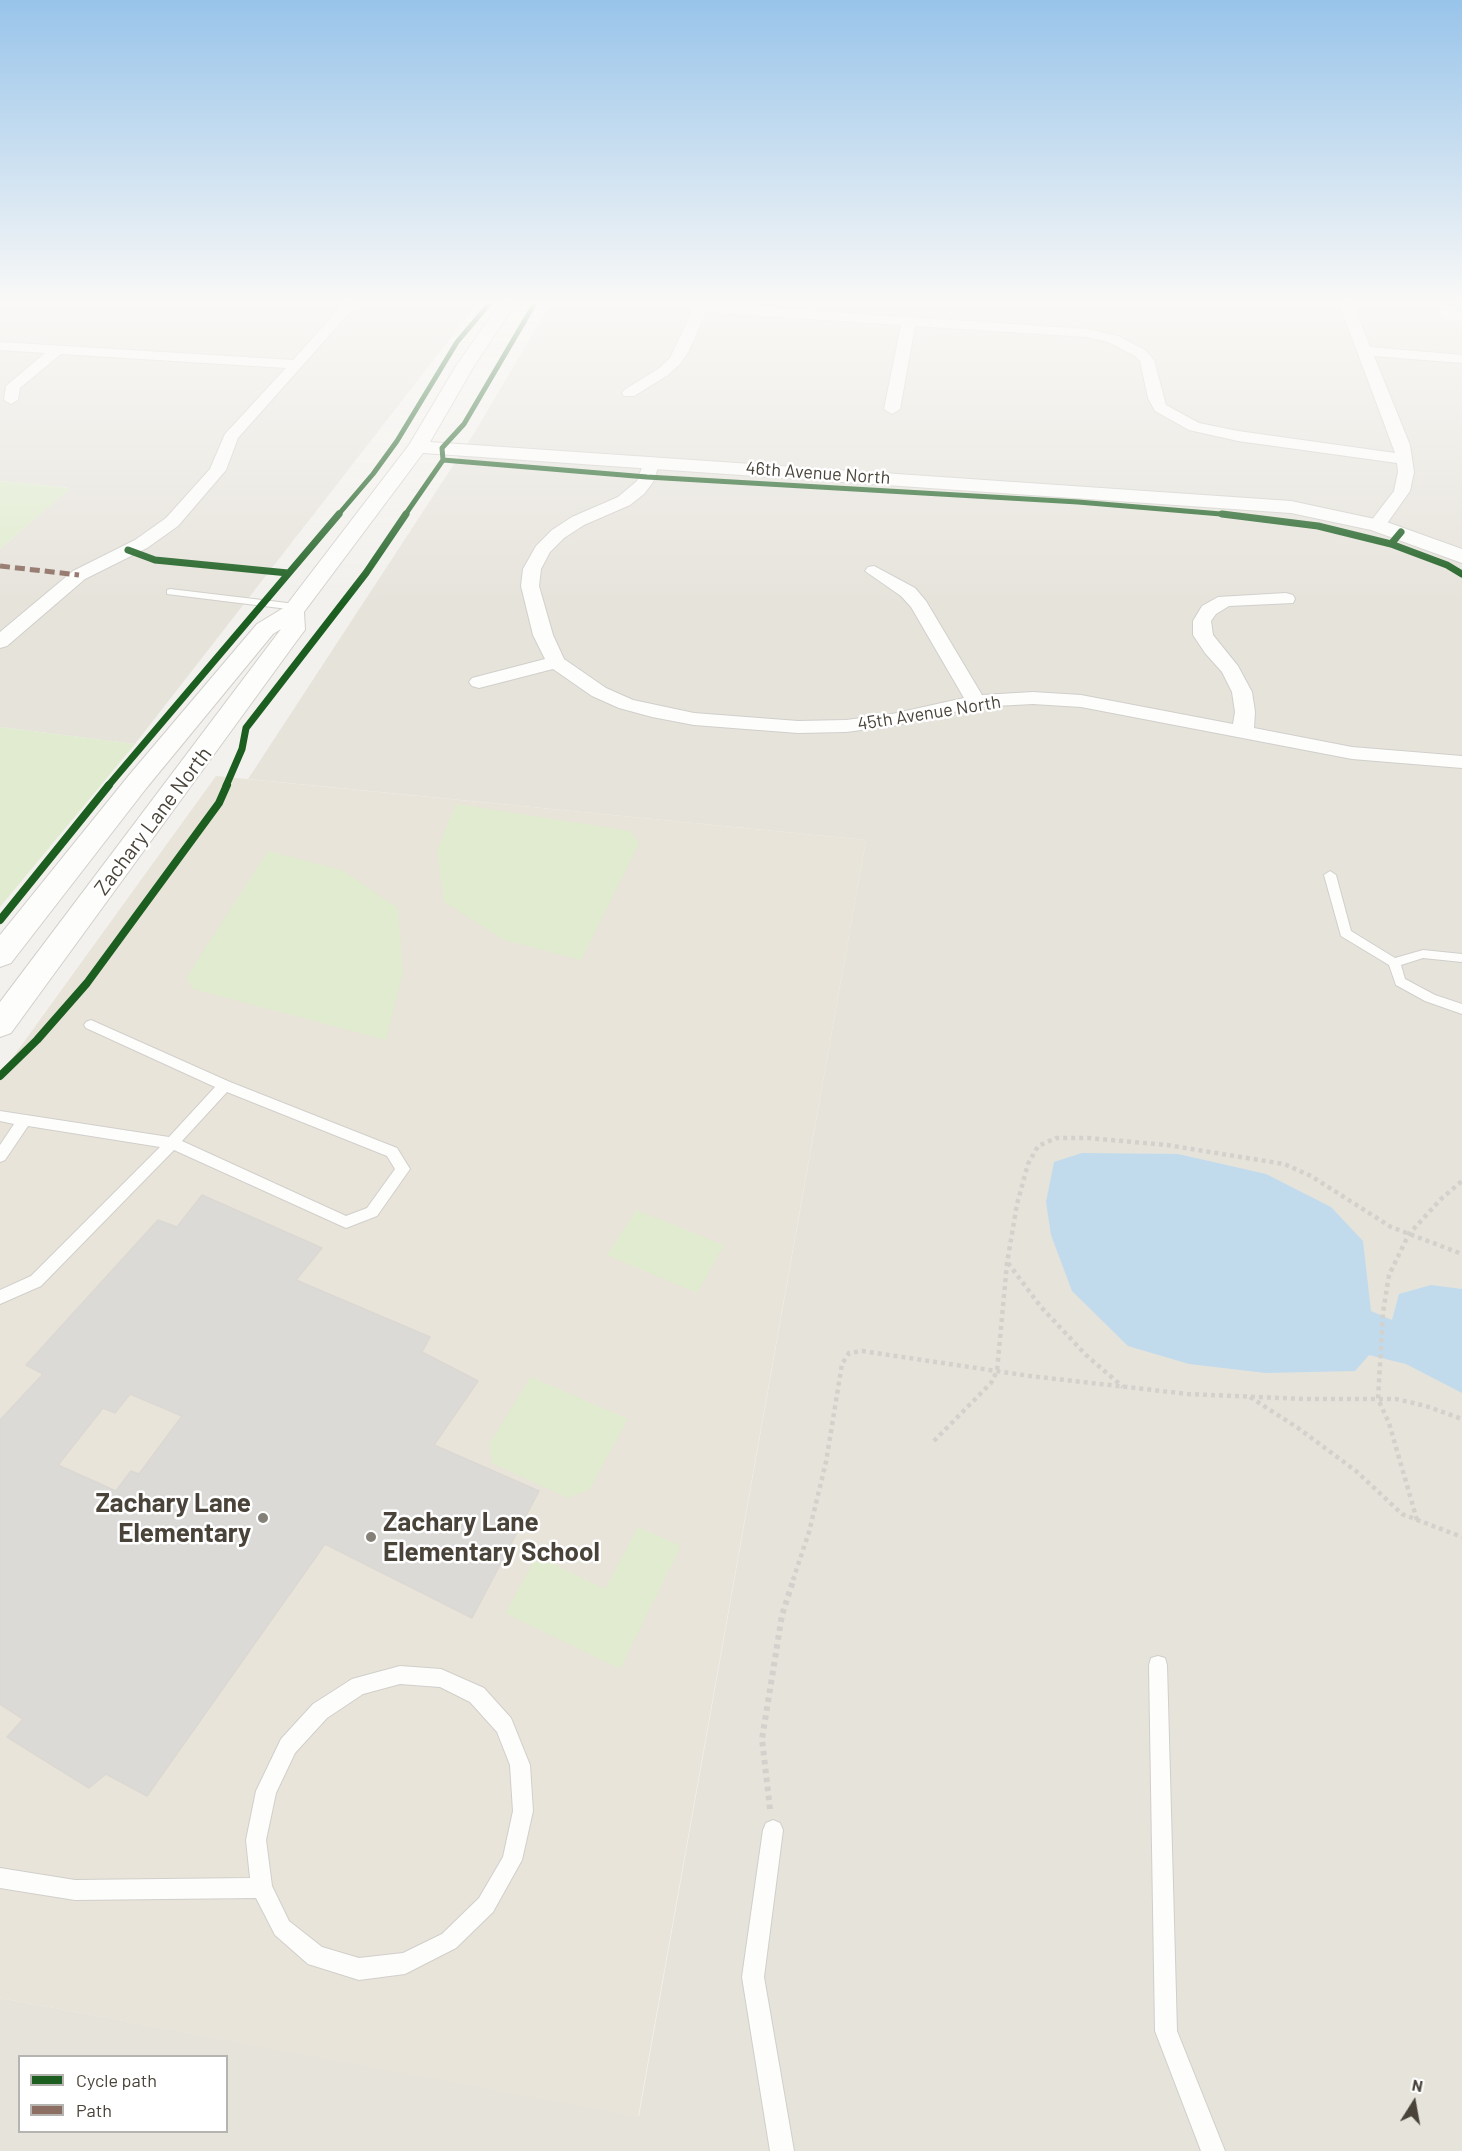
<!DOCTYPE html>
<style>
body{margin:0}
#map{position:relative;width:1462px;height:2151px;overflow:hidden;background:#f3f1ed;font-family:Barlow,sans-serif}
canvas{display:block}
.legend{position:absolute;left:18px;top:2055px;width:210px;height:78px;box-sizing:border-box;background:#fff;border:2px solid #b6b4b0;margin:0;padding:8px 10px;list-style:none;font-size:18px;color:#494339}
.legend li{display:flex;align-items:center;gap:12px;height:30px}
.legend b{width:30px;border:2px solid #b6b4b0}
.north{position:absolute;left:1384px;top:2073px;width:60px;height:60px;-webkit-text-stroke:4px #fff;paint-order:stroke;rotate:11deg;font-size:16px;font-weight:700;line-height:24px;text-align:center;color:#494339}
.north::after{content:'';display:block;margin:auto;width:21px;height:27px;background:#494339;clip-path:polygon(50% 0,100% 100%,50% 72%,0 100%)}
</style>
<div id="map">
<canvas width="1462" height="2151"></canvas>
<ul class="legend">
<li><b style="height:8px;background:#1b5e20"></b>Cycle path</li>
<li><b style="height:8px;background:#8d6e63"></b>Path</li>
</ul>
<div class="north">N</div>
</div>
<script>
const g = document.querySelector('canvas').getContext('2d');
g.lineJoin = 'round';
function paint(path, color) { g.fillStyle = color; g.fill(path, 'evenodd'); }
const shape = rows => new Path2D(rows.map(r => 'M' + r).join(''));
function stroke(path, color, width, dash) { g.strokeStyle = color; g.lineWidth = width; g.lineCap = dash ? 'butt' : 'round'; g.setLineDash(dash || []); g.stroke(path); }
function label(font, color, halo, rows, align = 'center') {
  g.font = font + ' Barlow,sans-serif'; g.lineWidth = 5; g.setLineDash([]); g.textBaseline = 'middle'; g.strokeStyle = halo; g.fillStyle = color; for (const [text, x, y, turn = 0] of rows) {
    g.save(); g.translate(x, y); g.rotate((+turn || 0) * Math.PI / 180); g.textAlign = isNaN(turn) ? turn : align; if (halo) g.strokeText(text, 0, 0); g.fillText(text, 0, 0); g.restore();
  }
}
const residential = shape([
 [0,303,478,303,135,744,0,727,0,549,70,488,0,481],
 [551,303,1438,303,1441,318,1462,321,1462,2151,0,2151,0,1998,639,2116,866,840,248,779,473,435],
 [20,2056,226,2056,226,2132,20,2132]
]);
const education = shape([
 [216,776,866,840,638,2117,0,1998,0,1075]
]);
const green = shape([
 [0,481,71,488,0,549],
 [0,727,135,744,0,907],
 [456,804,630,831,639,843,581,960,504,940,444,902,437,850],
 [268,851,342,870,398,908,403,971,386,1040,193,989,186,978],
 [636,1210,724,1245,697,1293,607,1255],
 [531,1377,628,1419,589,1490,568,1498,492,1463,489,1444],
 [638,1527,681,1546,620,1669,505,1613,537,1556,605,1589]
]);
const water = shape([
 [1082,1153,1178,1154,1266,1174,1331,1207,1363,1241,1371,1311,1392,1320,1399,1294,1431,1285,1462,1289,1462,1393,1406,1364,1369,1355,1355,1371,1266,1373,1189,1364,1128,1346,1072,1291,1051,1235,1046,1202,1054,1162]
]);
const stream = shape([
 [1445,303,1462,310]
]);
const building = shape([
 [202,1195,322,1248,296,1280,430,1337,422,1352,478,1381,434,1445,539,1491,472,1618,325,1544,147,1796,106,1774,89,1788,7,1737,23,1719,0,1704,0,1420,43,1374,26,1365,158,1220,177,1227,202,1195],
 [130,1394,182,1416,139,1474,131,1471,116,1491,58,1465,103,1408,115,1413,130,1394]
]);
const pathFar1 = shape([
 [1008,1263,1041,1307,1086,1355,1123,1387],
 [1250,1397,1298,1428,1356,1471,1402,1514,1462,1537],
 [934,1441,991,1383,997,1371,1007,1263,1017,1204,1028,1164,1038,1146,1056,1138,1088,1138,1167,1145,1284,1164,1311,1176,1391,1227,1462,1254],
 [1417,1520,1389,1423,1378,1399,1383,1312,1389,1275,1409,1234,1441,1199,1462,1181],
 [793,1580,809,1532,826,1462,842,1364,849,1353,862,1351,1030,1376,1188,1394,1304,1399,1396,1399,1426,1406,1462,1419]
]);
const path = shape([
 [770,1809,762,1739,782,1615,794,1578]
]);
const service = shape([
 [170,589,296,604,301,607,296,610,167,594,167,590,170,589],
 [1330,871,1336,875,1351,931,1395,958,1423,950,1462,954,1462,962,1423,958,1401,965,1405,979,1435,995,1462,1004,1462,1014,1425,1001,1396,985,1389,965,1341,936,1324,875,1330,871],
 [91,1020,230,1082,397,1148,410,1169,377,1216,346,1228,174,1150,41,1286,0,1304,0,1290,31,1276,160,1147,28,1126,5,1160,0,1162,0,1145,14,1124,0,1121,0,1111,169,1137,215,1087,86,1028,84,1025,86,1022,91,1020],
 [227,1092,387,1156,395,1169,367,1208,346,1216,182,1141,227,1092],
 [1158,1656,1165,1658,1167,1665,1177,2031,1225,2151,1201,2151,1155,2031,1149,1665,1151,1658,1158,1656],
 [400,1666,441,1669,484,1688,511,1718,530,1765,533,1811,522,1860,493,1912,456,1948,405,1974,359,1980,308,1964,275,1935,256,1898,75,1900,0,1888,0,1868,75,1880,250,1878,246,1840,256,1791,281,1739,313,1704,352,1679,400,1666],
 [400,1684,440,1687,470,1702,497,1732,510,1765,513,1811,503,1857,479,1898,442,1934,403,1953,359,1958,322,1947,289,1921,272,1886,266,1840,276,1793,295,1753,327,1718,363,1694,400,1684],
 [773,1820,780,1823,783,1830,764,1977,794,2151,770,2151,742,1977,763,1830,766,1823,773,1820]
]);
const minor = shape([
 [344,303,358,303,238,438,226,470,178,526,147,548,85,579,7,646,0,648,0,632,73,571,135,540,166,518,210,469,225,434,286,368,61,354,20,388,18,400,11,404,4,400,6,386,45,353,0,350,0,342,293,360,344,303],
 [696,303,1087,329,1118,336,1145,350,1154,360,1166,405,1199,423,1238,431,1395,453,1339,303,1353,303,1370,347,1462,355,1462,363,1374,356,1410,445,1414,472,1410,491,1383,529,1377,530,1371,529,1368,525,1394,491,1398,472,1397,463,1238,441,1189,430,1155,411,1148,398,1140,361,1135,356,1108,342,1087,337,915,326,900,409,892,414,884,409,901,325,706,312,689,351,680,364,668,375,634,396,624,396,622,393,624,390,658,369,670,358,696,303],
 [652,457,660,462,653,482,644,494,630,505,584,525,564,538,550,552,541,569,539,586,553,635,564,659,606,688,633,700,694,713,798,721,846,720,892,714,964,698,911,607,901,596,865,571,868,567,874,566,915,588,926,601,982,695,1033,692,1081,695,1233,724,1235,712,1232,692,1222,672,1205,653,1193,635,1193,621,1202,606,1218,597,1286,593,1293,595,1295,599,1293,603,1229,606,1216,614,1211,621,1213,635,1238,666,1252,692,1255,712,1254,728,1352,747,1462,756,1462,768,1352,759,1081,707,1033,704,976,707,892,726,846,732,798,733,694,725,652,717,619,708,592,696,553,669,479,688,472,686,469,682,472,678,545,659,533,635,521,586,523,569,536,546,552,530,572,517,618,497,637,481,644,462,652,457]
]);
const tertiary = shape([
 [500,303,516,303,474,366,430,442,1291,501,1384,521,1462,549,1462,563,1371,530,1291,513,423,453,304,612,305,630,301,635,11,1033,0,1037,0,1002,281,629,273,634,148,786,11,963,0,967,0,935,130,774,257,624,285,607,409,445,456,366,500,303]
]);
const quiet = shape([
 [0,566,79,575]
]);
const cyclewayFar2 = shape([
 [535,303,464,424,442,448,443,460,647,477,1078,502,1233,515],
 [338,515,373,474,397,441,457,342,490,303],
 [405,515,443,460]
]);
const cyclewayFar1 = shape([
 [1222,514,1318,526,1391,544],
 [1401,532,1391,544,1447,565,1462,574],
 [128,550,155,560,288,573],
 [108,786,339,514],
 [226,786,242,749,246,728,366,573,406,514]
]);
const cycleway = shape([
 [0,920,109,785],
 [0,1076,37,1040,87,983,219,803,227,785]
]);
const markers = [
 [263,1518,6,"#848078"],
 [371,1537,6,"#848078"]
];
const farStreetnames = [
 ["46th Avenue North",818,473,4],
 ["45th Avenue North",929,713,-9]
];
const streetNames = [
 ["Zachary Lane North",153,821,-53]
];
const nearPoinames = [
 ["Zachary Lane",251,1503],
 ["Elementary",251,1533],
 ["Zachary Lane",383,1522,"left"],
 ["Elementary School",383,1552,"left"]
];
paint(residential, '#e6e3db');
paint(education, '#e9e4d9');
paint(green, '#e0ebcf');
paint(water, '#c1dbed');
stroke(stream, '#c1dbed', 5);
paint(building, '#dcdad6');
stroke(building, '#dbd8d3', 1.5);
stroke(service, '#d1cfcb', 2);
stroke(minor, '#d1cfcb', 2);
stroke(tertiary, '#d1cfcb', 2);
stroke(pathFar1, '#d3d1cb', 4.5, [4, 4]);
stroke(path, '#d3d1cb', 6, [4.5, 4.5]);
paint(service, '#fdfdfc');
paint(minor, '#fdfdfc');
paint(tertiary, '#fdfdfc');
stroke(quiet, '#8d6e63', 5, [10, 5]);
stroke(cyclewayFar2, '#1b5e20', 5);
stroke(cyclewayFar1, '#1b5e20', 7);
stroke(cycleway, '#1b5e20', 8);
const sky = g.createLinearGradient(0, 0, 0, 604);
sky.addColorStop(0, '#98c4ea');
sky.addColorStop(0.5, '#faf9f7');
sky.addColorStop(1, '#faf9f700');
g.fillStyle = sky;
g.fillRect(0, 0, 1462, 604);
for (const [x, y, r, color] of markers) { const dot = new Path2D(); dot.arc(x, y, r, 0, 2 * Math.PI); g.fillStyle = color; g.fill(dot); stroke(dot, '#fff', 2); }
label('18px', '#494339', '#fff', farStreetnames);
label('21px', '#494339', '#fff', streetNames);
label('bold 26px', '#494339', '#fff', nearPoinames, 'right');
</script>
